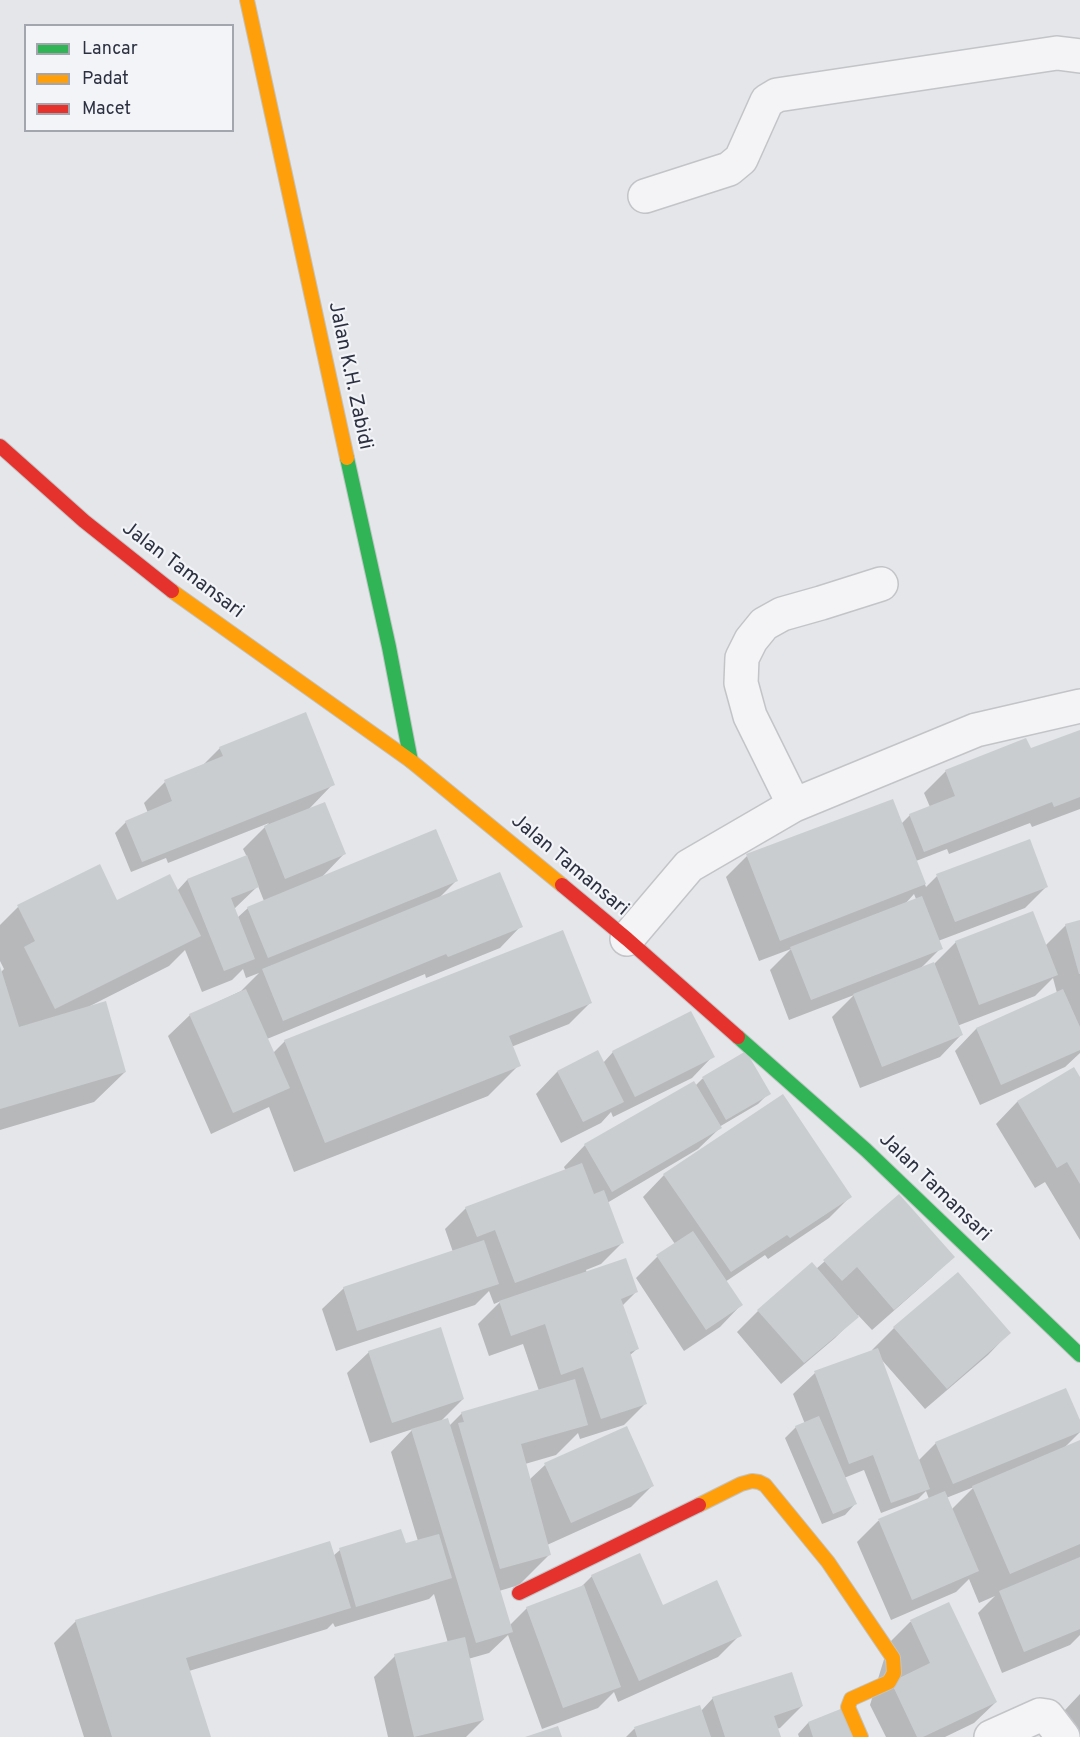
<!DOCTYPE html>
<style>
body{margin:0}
#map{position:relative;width:1080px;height:1737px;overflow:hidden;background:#e4e6e9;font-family:Overpass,sans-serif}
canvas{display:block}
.legend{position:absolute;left:24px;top:24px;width:210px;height:108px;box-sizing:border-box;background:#f3f4f8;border:2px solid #a3a6af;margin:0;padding:8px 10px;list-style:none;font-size:18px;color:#2c3141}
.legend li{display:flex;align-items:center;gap:12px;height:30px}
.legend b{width:30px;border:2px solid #a3a6af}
</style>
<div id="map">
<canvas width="1080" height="1737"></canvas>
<ul class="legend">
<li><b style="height:8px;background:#30b455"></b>Lancar</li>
<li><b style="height:8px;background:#ff9f0a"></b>Padat</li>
<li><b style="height:8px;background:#e5322d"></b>Macet</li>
</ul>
</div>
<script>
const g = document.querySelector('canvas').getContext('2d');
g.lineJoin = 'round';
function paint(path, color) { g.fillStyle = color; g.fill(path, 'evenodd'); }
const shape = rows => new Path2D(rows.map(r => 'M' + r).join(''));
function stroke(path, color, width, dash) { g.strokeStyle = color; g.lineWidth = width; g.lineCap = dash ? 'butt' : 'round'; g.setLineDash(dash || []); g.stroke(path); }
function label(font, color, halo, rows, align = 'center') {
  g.font = font + ' Overpass,sans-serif'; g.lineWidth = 4.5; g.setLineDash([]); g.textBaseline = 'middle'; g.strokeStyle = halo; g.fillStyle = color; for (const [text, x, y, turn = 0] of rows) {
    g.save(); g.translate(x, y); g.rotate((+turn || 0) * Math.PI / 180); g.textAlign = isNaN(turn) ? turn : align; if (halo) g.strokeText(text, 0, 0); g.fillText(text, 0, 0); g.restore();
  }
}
const shadow = shape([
 [1080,731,1080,809,1032,827,1030,823,949,854,947,849,916,861,926,887,937,876,1046,887,1025,908,938,941,941,948,919,970,934,964,956,942,1045,946,1066,925,1080,922,1080,1053,1065,1067,980,1105,955,1051,976,1029,1057,993,1053,978,1035,996,957,1026,961,1035,940,1057,860,1088,832,1017,854,995,789,1020,770,970,791,949,759,961,726,877,747,856,901,824,910,815,930,807,924,793,946,771,1030,750],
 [914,894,916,899,905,904],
 [220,748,333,784,308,810,344,854,321,878,456,881,439,898,521,926,500,948,426,978,425,974,267,1039,273,1053,285,1041,590,1003,569,1024,511,1047,519,1065,488,1096,294,1172,269,1107,211,1134,168,1036,190,1015,241,991,259,973,246,978,243,969,232,980,202,992,185,950,169,966,90,1006,125,1072,94,1102,0,1130,0,969,1,972,4,969,0,961,0,925,18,907,117,902,177,891,187,880,247,857,243,849,269,823,168,863,166,858,131,872,115,833,126,822,148,813,144,803,165,782,201,767],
 [258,886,264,901,248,908,237,918,234,909],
 [597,1052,603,1063,613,1052,713,1056,692,1078,613,1117,611,1112,601,1123,561,1143,536,1094,557,1072],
 [746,1053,769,1093,758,1104,719,1127,720,1128,698,1149,607,1203,622,1243,601,1264,586,1270,587,1273,636,1292,622,1306,637,1349,629,1356,646,1403,624,1425,580,1439,578,1433,556,1455,525,1464,529,1480,545,1465,652,1486,631,1507,547,1545,550,1554,519,1585,499,1591,509,1626,527,1608,579,1589,592,1576,663,1607,740,1635,718,1657,618,1702,614,1692,598,1708,542,1729,508,1635,489,1653,468,1659,483,1720,466,1737,388,1737,374,1677,395,1656,448,1643,434,1594,429,1599,335,1627,333,1623,327,1629,189,1671,209,1737,84,1737,54,1643,76,1621,333,1556,340,1550,405,1545,418,1541,391,1452,413,1429,370,1443,347,1373,369,1352,463,1399,439,1423,449,1426,462,1413,539,1391,523,1344,489,1356,478,1324,501,1301,494,1304,489,1291,475,1305,336,1351,322,1309,344,1288,453,1252,445,1229,466,1208,566,1171,564,1167,585,1145,695,1086,702,1079],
 [1074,1069,1080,1079,1080,1240,1045,1182,1035,1188,996,1124,1017,1102],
 [664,1175,850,1197,829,1218,768,1259,765,1255,725,1282,741,1305,720,1327,684,1351,636,1278,657,1257,675,1244,643,1197],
 [899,1196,953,1257,931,1278,872,1330,858,1315,835,1338,781,1384,737,1332,758,1311,816,1269],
 [958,1274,1009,1333,988,1355,925,1409,881,1359,918,1461,936,1443,1080,1424,1080,1432,1063,1449,1080,1442,1080,1635,1070,1645,1002,1673,978,1613,995,1596,979,1603,969,1579,956,1592,891,1620,857,1542,878,1521,929,1499,926,1491,918,1499,881,1513,864,1470,844,1478,855,1504,845,1515,822,1524,785,1438,796,1427,805,1424,793,1394,815,1373,874,1351,872,1350,894,1328],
 [974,1487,951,1510,946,1498],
 [948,1604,996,1702,974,1723,945,1737,886,1737,870,1705,889,1643,910,1622],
 [1080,1694,1080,1737,1079,1737,1064,1711],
 [713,1698,802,1706,780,1728,776,1729,779,1737,626,1737,634,1729,699,1706,701,1711],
 [842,1710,852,1737,799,1737,798,1734,808,1723]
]);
const building = shape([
 [306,712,335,785,142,862,125,821,172,801,164,780,223,756,219,747],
 [1080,730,1080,797,1054,807,1052,802,924,852,909,814,955,796,945,770,1026,738,1031,748],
 [893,799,926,884,780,941,746,854],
 [325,802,346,854,285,879,264,826],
 [436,829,458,881,268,958,247,907],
 [1030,839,1048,887,955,922,936,874],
 [247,855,259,887,231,898,255,959,224,971,187,879],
 [100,864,117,900,170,874,201,936,55,1009,24,947,35,941,17,905],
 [500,872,523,927,448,957,446,954,283,1021,262,969],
 [922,896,943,949,811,1000,790,947],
 [1033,911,1058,975,979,1005,955,941],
 [1080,920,1080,974,1079,974,1065,924],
 [563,930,592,1003,509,1036,521,1066,325,1143,284,1040],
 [934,962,963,1035,882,1067,853,994],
 [0,966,19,1027,106,1001,126,1072,0,1109],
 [246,989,290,1088,233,1113,189,1014],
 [1063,989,1080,1027,1080,1050,1001,1085,976,1028],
 [691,1011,715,1057,635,1097,612,1051],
 [598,1050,624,1102,583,1122,557,1071],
 [746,1051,771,1094,726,1120,702,1077],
 [1074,1067,1080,1077,1080,1184,1067,1162,1057,1168,1017,1101],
 [694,1081,722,1128,612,1192,584,1144],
 [783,1094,852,1197,790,1238,787,1235,731,1272,663,1174],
 [582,1163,594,1194,604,1190,624,1243,515,1283,495,1230,477,1237,465,1207],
 [899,1194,955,1257,894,1310,857,1267,842,1281,823,1260],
 [693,1231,743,1305,706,1330,656,1255],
 [484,1240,499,1284,357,1331,343,1287],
 [626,1258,638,1292,621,1299,639,1349,630,1352,647,1404,601,1419,583,1367,561,1375,545,1324,511,1336,499,1301],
 [812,1262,859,1317,804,1363,757,1310],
 [958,1272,1011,1333,947,1389,893,1327],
 [441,1327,464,1399,392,1423,368,1351],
 [878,1348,930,1489,891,1503,873,1455,849,1464,814,1371],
 [575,1379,588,1425,521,1444,551,1555,500,1569,458,1423,464,1422,461,1412],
 [1066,1388,1080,1420,1080,1432,953,1484,935,1442],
 [819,1416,857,1504,833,1514,795,1426],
 [448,1418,513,1632,476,1643,411,1429],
 [627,1426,654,1486,571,1523,544,1463],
 [1080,1440,1080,1544,1010,1574,972,1486],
 [945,1491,979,1571,912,1600,878,1519],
 [401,1529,406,1543,439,1534,452,1578,356,1607,339,1548],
 [330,1541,351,1608,186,1658,211,1737,112,1737,75,1620],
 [640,1553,663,1605,717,1580,742,1636,639,1681,591,1575],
 [1080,1557,1080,1629,1024,1652,999,1591],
 [584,1585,621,1687,563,1708,526,1607],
 [949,1602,997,1702,923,1737,917,1737,891,1682,930,1663,910,1620],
 [465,1637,484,1720,414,1737,394,1654],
 [792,1672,803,1706,774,1716,781,1737,725,1737,712,1697],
 [700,1705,711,1737,637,1737,634,1727],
 [843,1708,853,1737,813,1737,808,1722],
 [558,1726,562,1737,525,1737]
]);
const street = shape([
 [645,196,729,169,741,159,767,101,777,95,1057,53,1080,56],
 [794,805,750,716,741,683,742,658,751,640,764,624,782,614,821,603,881,584],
 [627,939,689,866,794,805,976,730,1080,706],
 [991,1737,1040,1715,1047,1716,1063,1737]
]);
const fast = shape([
 [347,458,389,647,411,761],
 [738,1037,866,1150,1080,1355]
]);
const slow = shape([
 [247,0,347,458],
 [172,591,411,761,562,885],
 [699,1505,741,1484,752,1481,759,1482,765,1485,828,1562,893,1658,894,1673,889,1682,851,1699,848,1707,861,1737]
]);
const jam = shape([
 [0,446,84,521,172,591],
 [562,885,627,939,738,1037],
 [519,1593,699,1505]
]);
const streetNames = [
 ["Jalan K.H. Zabidi",349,376,78],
 ["Jalan Tamansari",182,571,37],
 ["Jalan Tamansari",569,866,40],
 ["Jalan Tamansari",934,1188,44]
];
paint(shadow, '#0003');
paint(building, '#cacdd0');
stroke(street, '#c2c4c7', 36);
stroke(fast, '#c2c4c7', 16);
stroke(slow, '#c2c4c7', 16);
stroke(jam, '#c2c4c7', 16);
stroke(street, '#f4f4f6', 33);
stroke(fast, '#30b455', 14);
stroke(slow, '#ff9f0a', 14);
stroke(jam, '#e5322d', 14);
label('20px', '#2c3141', '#f3f4f8', streetNames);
</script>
